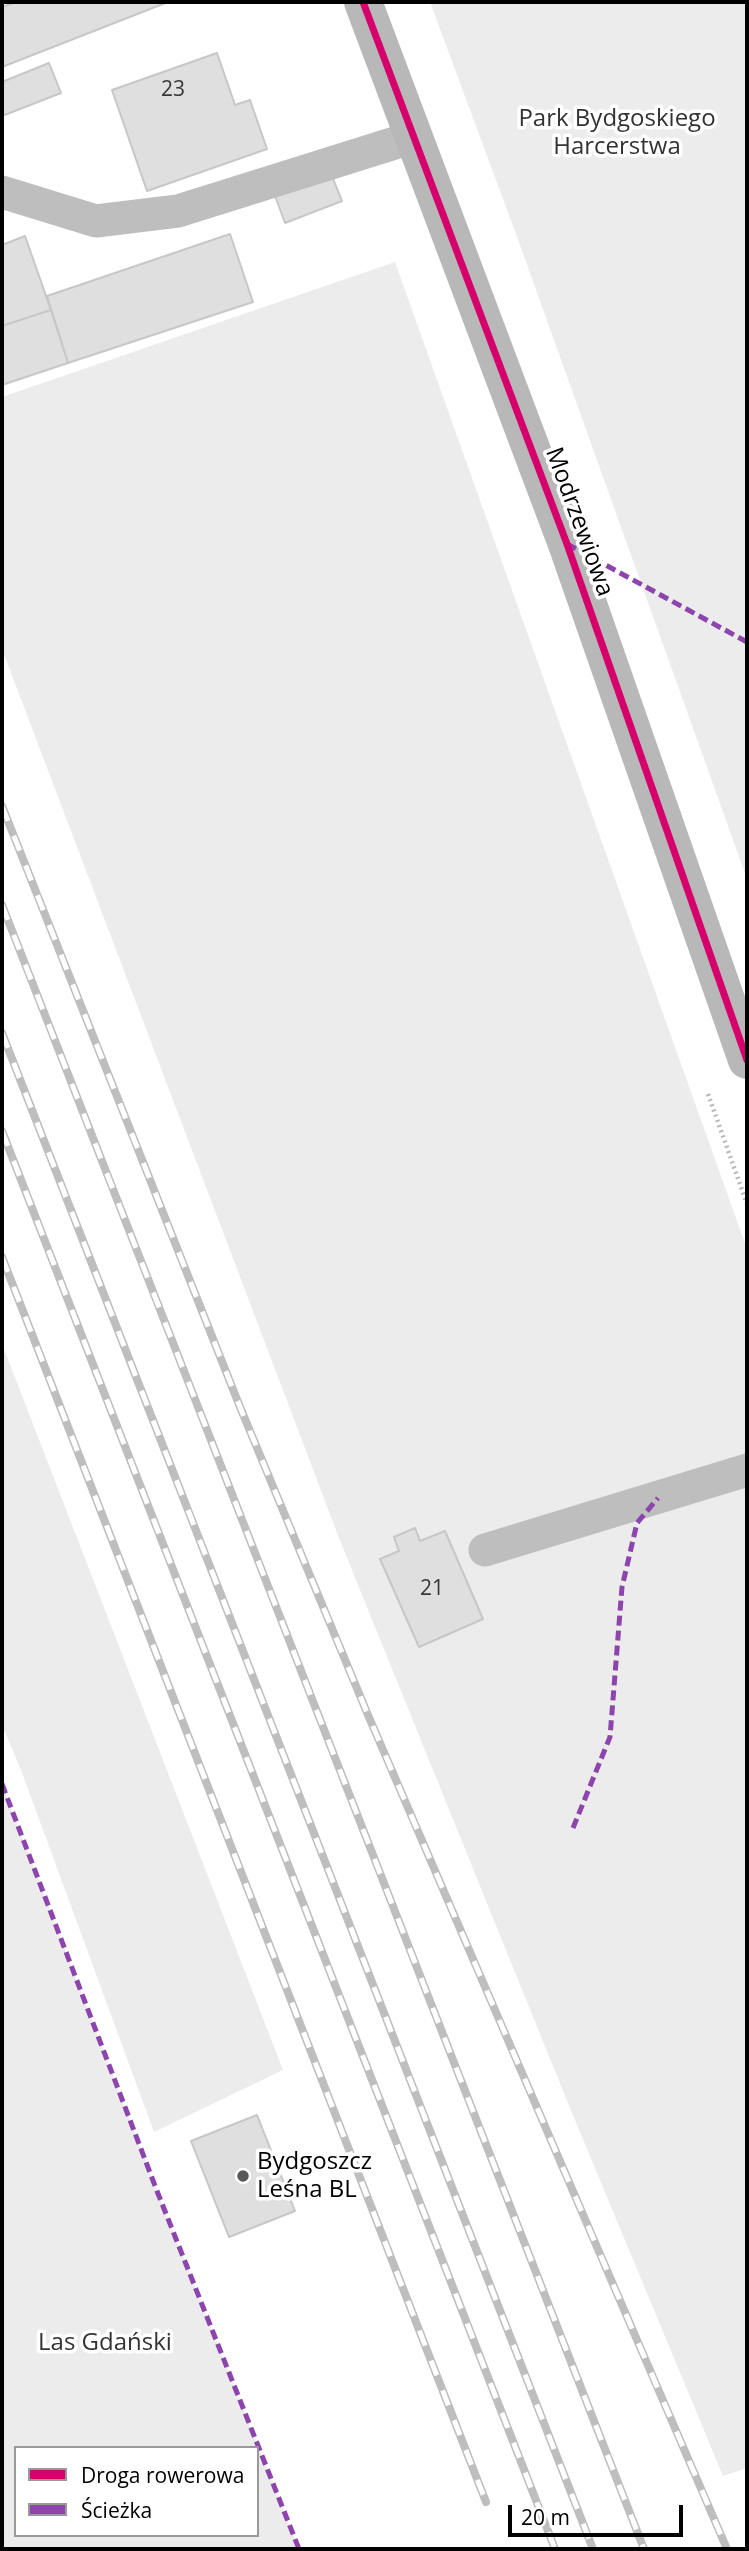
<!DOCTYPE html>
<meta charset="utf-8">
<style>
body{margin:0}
#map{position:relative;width:749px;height:2551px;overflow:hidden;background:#fff;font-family:"Open Sans",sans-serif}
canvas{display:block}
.frame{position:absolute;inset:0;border:4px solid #000;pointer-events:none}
.legend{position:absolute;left:14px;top:2446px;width:245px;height:91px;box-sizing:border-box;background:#fff;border:2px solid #999;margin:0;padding:9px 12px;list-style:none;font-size:21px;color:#000}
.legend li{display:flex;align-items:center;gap:14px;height:35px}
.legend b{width:35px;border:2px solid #999}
.scale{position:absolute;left:508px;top:2505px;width:175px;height:32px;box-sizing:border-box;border:4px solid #000;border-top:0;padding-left:9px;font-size:21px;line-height:24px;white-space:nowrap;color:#000;-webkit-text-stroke:5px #fff;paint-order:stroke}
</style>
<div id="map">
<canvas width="749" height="2551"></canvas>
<div class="frame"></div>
<ul class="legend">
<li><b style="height:9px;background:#d6006c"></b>Droga rowerowa</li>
<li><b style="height:9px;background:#8e44ad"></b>Ścieżka</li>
</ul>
<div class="scale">20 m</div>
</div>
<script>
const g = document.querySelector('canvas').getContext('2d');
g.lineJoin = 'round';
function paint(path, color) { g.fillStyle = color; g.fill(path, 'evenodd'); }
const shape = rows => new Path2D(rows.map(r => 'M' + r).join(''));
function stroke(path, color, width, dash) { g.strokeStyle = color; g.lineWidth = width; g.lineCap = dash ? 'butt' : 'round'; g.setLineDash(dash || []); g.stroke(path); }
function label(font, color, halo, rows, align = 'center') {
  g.font = font + ' "Open Sans",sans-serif'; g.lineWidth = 7; g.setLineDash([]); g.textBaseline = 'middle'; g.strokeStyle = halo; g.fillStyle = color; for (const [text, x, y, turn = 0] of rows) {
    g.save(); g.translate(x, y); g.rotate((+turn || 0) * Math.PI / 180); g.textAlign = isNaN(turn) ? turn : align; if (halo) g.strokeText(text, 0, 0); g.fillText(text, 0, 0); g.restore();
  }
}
const green = shape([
 [430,2,747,2,747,879,516,234],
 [395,262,747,1249,747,2468,723,2476,570,2108,339,1538,2,649,2,397],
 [2,1344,283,2070,154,2132,21,1770,2,1725],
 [2,1784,157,2191,299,2549,2,2549],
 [16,2448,257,2448,257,2535,16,2535]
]);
const building = shape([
 [16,2,168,2,2,67,2,7,16,2],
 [217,53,235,105,250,100,267,149,147,191,112,90,217,53],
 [49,63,61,93,2,116,2,82,49,63],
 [330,171,342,201,285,223,274,193,330,171],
 [230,234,253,302,68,363,47,296,230,234],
 [25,236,51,310,2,326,2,245,25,236],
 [51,310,68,363,2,385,2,326,51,310],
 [415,1528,420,1541,445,1531,483,1619,419,1647,380,1559,399,1551,394,1537,415,1528],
 [257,2115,295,2211,229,2237,191,2141,257,2115]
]);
const path = shape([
 [708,1094,747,1204]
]);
const lane = shape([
 [2,192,96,221,178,211,414,137],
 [485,1550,747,1470]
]);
const secondary = shape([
 [363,2,567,544,747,1060]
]);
const rail = shape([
 [2,806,240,1407,368,1715,727,2549],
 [2,905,644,2549],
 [2,1033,593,2549],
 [2,1131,555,2549],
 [2,1257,486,2502]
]);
const quiet = shape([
 [567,544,747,642],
 [2,1784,157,2191,299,2549],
 [573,1828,610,1737,622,1587,637,1523,658,1498]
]);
const cycleway = shape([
 [363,2,567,544,747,1060]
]);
const markers = [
 [243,2176,7,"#595959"]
];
const numberNames = [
 ["23",173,90],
 ["21",432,1589]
];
const parkNames = [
 ["Park Bydgoskiego",617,119],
 ["Harcerstwa",617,147],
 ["Las Gdański",105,2343]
];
const streetNames = [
 ["Modrzewiowa",579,522,70]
];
const poiNames = [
 ["Bydgoszcz",257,2162],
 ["Leśna BL",257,2190]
];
paint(green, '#ececec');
paint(building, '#dfdfdf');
stroke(building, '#c7c7c7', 2);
stroke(path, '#b9b9b9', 4.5, [2, 3.5]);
stroke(lane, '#bebebe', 33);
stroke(secondary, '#b8b8b8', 38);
stroke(rail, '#bebebe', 8);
stroke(rail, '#fff', 5, [16]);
stroke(quiet, '#8e44ad', 5, [10, 5]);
stroke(cycleway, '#d6006c', 7);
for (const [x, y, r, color] of markers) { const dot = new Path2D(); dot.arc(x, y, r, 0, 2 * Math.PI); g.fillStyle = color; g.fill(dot); stroke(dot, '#fff', 2.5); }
label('21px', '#383838', null, numberNames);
label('24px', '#333', '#fff', parkNames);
label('24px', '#000', '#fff', streetNames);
label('24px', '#000', '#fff', poiNames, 'left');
</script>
